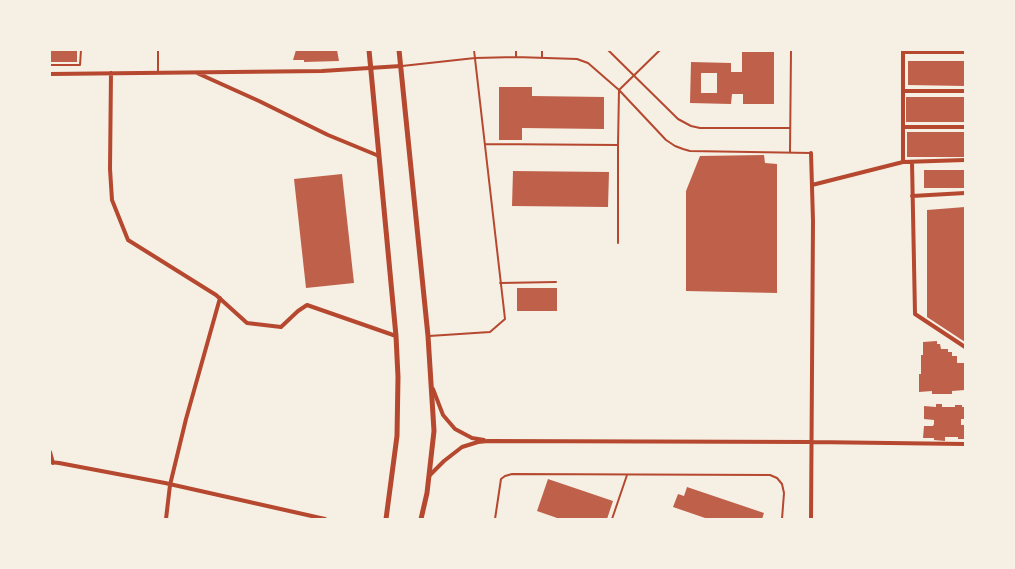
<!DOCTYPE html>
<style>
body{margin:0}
#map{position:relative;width:1015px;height:569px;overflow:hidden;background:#f6efe4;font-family:Lora,serif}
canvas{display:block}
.frame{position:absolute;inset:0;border:51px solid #f6efe4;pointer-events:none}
</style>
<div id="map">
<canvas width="1015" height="569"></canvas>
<div class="frame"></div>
</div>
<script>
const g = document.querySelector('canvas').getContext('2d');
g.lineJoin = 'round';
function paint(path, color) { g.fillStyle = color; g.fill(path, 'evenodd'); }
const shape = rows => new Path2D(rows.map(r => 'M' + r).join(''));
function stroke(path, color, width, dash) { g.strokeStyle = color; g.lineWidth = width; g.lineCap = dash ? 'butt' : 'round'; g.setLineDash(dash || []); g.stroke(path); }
const building = shape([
 [50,50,77,50,77,62,50,62],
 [296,50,337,50,339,61,304,62,304,60,293,60],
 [742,52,774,52,774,104,743,104,743,94,732,94,731,104,690,103,691,62,731,63,731,72,742,72],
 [701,73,717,73,717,93,701,93],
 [908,61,965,61,965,86,908,85],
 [499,87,532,87,532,96,604,97,604,129,522,128,522,140,499,140],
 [906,97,965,97,965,122,906,122],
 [907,132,965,132,965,157,907,157],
 [764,155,765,163,777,164,777,293,686,291,686,191,700,156],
 [924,170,965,170,965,188,924,188],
 [513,171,609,172,608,207,512,206],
 [342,174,354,283,306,288,294,179],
 [965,207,965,342,927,317,927,210],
 [517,288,557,288,557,311,517,311],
 [937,341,937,344,940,344,941,349,948,349,948,352,952,352,952,356,957,356,957,363,965,363,965,390,952,391,952,394,932,394,932,391,919,392,919,374,921,374,921,355,923,355,923,342],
 [936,404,942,404,942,407,955,407,955,405,962,405,962,407,965,407,965,419,961,419,961,425,965,425,965,439,958,439,958,437,945,437,945,441,934,440,934,438,923,438,924,426,933,426,934,424,934,420,924,419,924,406,936,407],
 [548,479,613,501,607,519,560,519,537,511],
 [687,487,764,513,762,519,708,519,673,507,678,494,684,496]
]);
const service = shape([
 [158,50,158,72],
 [516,50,516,57],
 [542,50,542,58],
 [608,50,678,119,691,126,700,128,790,128],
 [50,65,80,65,81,50],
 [402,66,475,58,516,57,577,59,588,63,619,90,666,140,675,146,683,149,690,151,811,153],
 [485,144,618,145],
 [790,152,791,50],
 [618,243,618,145,619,90,660,50],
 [500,283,556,282],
 [429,336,490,332,505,319,474,50],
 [495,519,501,479,505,476,512,474,770,475,777,478,782,484,784,493,782,519],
 [612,519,627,475]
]);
const minor = shape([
 [903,52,965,52],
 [111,73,110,169,112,200,128,240,216,295,247,323,281,327,298,311,307,305,396,336],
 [197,73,259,101,328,135,379,156],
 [50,74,322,71,401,66],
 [903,91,965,91],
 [904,127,965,127],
 [811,153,813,221,811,519],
 [903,162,903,50],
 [912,162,915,314,965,347],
 [812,185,903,162,965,160],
 [912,196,965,193],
 [433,389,443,415,455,429,472,438,484,440],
 [50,452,53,463],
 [50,462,59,463,165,483,325,519],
 [429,476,444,461,462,447,478,442,488,441,812,442,965,444],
 [166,519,170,485,186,419,220,298]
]);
const tertiary = shape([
 [369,50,396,336,398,377,397,436,386,519],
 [399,50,428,336,434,431,427,493,421,519]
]);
paint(building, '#bf614a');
stroke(service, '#b5482f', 2);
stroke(minor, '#b5482f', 4);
stroke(tertiary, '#b5482f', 5);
</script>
